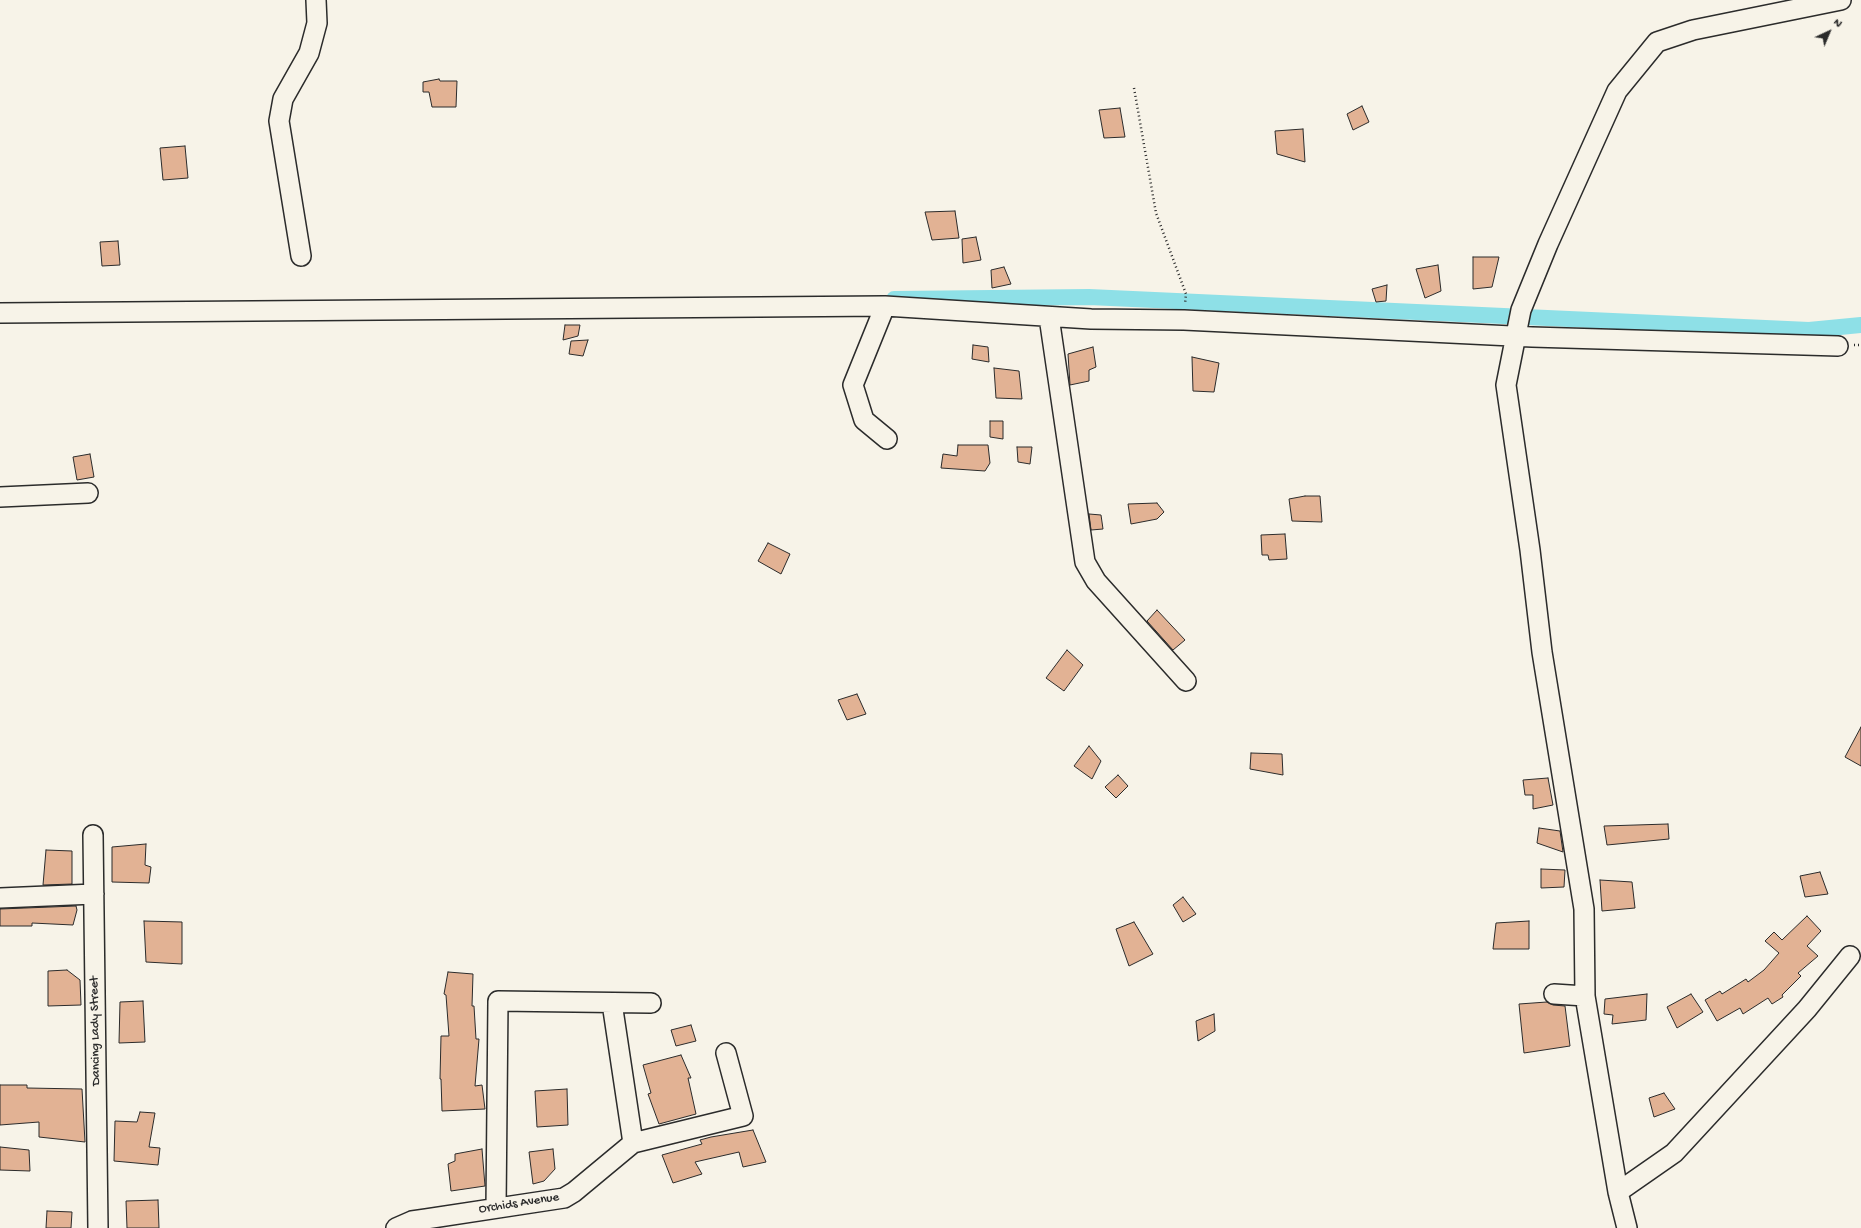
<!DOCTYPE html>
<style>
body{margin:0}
#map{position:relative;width:1861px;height:1228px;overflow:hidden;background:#f7f3e8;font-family:"Gochi Hand",sans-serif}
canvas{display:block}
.north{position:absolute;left:1809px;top:12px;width:40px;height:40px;-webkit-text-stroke:3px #f7f3e8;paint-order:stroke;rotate:44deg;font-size:11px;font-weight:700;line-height:16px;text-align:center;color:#2b2b2b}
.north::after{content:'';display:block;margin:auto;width:14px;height:18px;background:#2b2b2b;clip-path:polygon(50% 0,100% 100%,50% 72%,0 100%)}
</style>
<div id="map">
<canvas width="1861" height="1228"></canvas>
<div class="north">N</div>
</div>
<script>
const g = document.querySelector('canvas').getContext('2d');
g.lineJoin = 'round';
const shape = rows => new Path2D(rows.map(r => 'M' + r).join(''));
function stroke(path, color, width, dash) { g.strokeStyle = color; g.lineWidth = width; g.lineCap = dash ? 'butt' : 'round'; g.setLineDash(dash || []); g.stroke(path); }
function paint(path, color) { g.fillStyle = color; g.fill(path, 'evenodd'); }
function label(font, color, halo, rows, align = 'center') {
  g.font = font + ' "Gochi Hand",sans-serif'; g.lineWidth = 3; g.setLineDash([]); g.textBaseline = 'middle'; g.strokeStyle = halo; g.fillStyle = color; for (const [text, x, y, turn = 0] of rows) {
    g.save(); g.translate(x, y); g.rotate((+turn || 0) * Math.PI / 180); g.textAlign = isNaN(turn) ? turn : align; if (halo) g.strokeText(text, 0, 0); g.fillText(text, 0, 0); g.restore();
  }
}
const canal = shape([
 [894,299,1089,297,1809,330,1861,325]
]);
const building = shape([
 [439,79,440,81,457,81,456,107,432,107,429,92,423,92,423,82,439,79],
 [1362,106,1369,122,1353,130,1347,114,1362,106],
 [1120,108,1125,137,1104,138,1099,110,1120,108],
 [1303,129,1305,162,1277,154,1275,131,1303,129],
 [185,146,188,178,163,180,160,148,185,146],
 [955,211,959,238,932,240,925,212,955,211],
 [976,237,981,260,963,263,962,239,976,237],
 [118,241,120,265,102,266,100,242,118,241],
 [1473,257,1499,257,1492,287,1473,289,1473,257],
 [1438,265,1441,291,1425,298,1416,269,1438,265],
 [1004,267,1011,284,992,288,991,270,1004,267],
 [1387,285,1386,301,1376,302,1372,289,1387,285],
 [565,325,580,325,578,336,563,340,565,325],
 [588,340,583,356,569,354,571,341,588,340],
 [973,345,988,347,989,362,972,359,973,345],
 [1093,347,1096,367,1089,370,1089,381,1070,385,1068,354,1093,347],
 [1192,357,1219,363,1214,392,1193,391,1192,357],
 [994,368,1019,371,1022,399,996,398,994,368],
 [990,421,1003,421,1003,439,990,437,990,421],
 [958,445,988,445,990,463,985,471,941,468,943,454,957,456,958,445],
 [1017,447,1032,447,1030,464,1018,462,1017,447],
 [90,454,94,477,77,480,73,457,90,454],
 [1305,496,1320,496,1322,522,1292,521,1289,499,1305,496],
 [1157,503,1164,512,1157,519,1131,524,1128,504,1157,503],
 [1089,514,1101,515,1103,529,1091,530,1089,514],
 [1285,534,1287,559,1269,560,1268,555,1262,555,1261,535,1285,534],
 [768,543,790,554,781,574,758,561,768,543],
 [1157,610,1185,640,1173,650,1147,621,1157,610],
 [1067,650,1083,665,1064,691,1046,678,1067,650],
 [857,694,866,714,847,720,838,700,857,694],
 [1861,727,1861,766,1845,757,1861,727],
 [1089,746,1101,761,1092,779,1074,766,1089,746],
 [1251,753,1282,754,1283,775,1250,769,1251,753],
 [1118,775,1128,786,1116,798,1105,787,1118,775],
 [1548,778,1553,805,1533,809,1533,795,1525,795,1523,780,1548,778],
 [1668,824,1669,839,1607,845,1604,826,1668,824],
 [1539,828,1560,831,1563,852,1537,843,1539,828],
 [146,844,145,865,151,867,149,883,112,882,112,847,146,844],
 [46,850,72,851,72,884,43,885,46,850],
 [1541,869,1565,870,1564,887,1541,888,1541,869],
 [1820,872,1828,894,1805,897,1800,876,1820,872],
 [1600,880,1632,882,1635,908,1602,911,1600,880],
 [1183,897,1196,914,1183,922,1173,905,1183,897],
 [76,906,77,910,73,925,32,923,32,926,0,926,0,909,76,906],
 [1807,916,1821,931,1807,946,1818,956,1798,973,1801,976,1782,995,1783,997,1772,1004,1768,998,1743,1014,1740,1008,1717,1021,1705,1000,1720,991,1722,994,1746,979,1748,982,1764,970,1779,953,1765,941,1774,932,1782,940,1807,916],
 [144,921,182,922,182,964,146,962,144,921],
 [1529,921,1529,949,1493,949,1496,923,1529,921],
 [1134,922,1153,954,1129,966,1116,929,1134,922],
 [67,970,80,980,81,1005,48,1006,48,971,67,970],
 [448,972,473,974,472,1006,474,1006,476,1039,479,1039,475,1086,482,1085,485,1109,442,1111,441,1079,440,1079,441,1036,449,1036,446,995,444,994,448,972],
 [1647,994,1646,1020,1612,1024,1613,1015,1604,1014,1605,999,1647,994],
 [1691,994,1703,1012,1677,1028,1667,1007,1691,994],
 [143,1001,145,1042,119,1043,120,1002,143,1001],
 [1547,1002,1553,1005,1565,1006,1570,1046,1524,1053,1519,1004,1547,1002],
 [1214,1014,1215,1031,1198,1041,1196,1021,1214,1014],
 [691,1025,696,1041,676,1046,671,1030,691,1025],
 [681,1055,691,1078,688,1078,696,1114,659,1124,648,1094,651,1093,643,1065,681,1055],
 [0,1085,27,1085,27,1088,82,1089,85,1142,39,1137,39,1122,0,1125,0,1085],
 [567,1089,568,1125,537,1127,535,1091,567,1089],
 [1664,1093,1675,1109,1654,1117,1649,1098,1664,1093],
 [140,1112,155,1113,149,1147,160,1148,158,1165,114,1161,115,1121,137,1122,140,1112],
 [753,1130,766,1162,743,1167,739,1152,695,1162,702,1174,673,1183,662,1155,702,1144,700,1140,711,1137,753,1130],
 [0,1147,29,1150,30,1171,0,1170,0,1147],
 [482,1149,485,1186,451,1191,448,1164,455,1161,455,1154,482,1149],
 [553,1149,555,1169,544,1181,533,1184,529,1152,553,1149],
 [158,1200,159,1228,127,1228,126,1201,158,1200],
 [47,1211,72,1212,71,1228,46,1228,47,1211]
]);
const path = shape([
 [1134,88,1156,213,1186,294,1185,304],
 [1854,345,1861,345]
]);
const minor = shape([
 [301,256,279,121,283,99,309,53,317,23,316,0],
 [885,306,853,385,864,420,887,439],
 [0,313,885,306,1091,319,1184,320,1532,337,1838,346],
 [1049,317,1085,562,1096,581,1186,681],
 [0,497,88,493],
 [93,835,98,1228],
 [0,898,94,894],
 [1554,994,1585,996],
 [612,1003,633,1143],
 [1618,1192,1674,1153,1807,1009,1850,956],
 [496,1208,498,1001,651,1003],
 [396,1228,412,1221,426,1219,564,1198,574,1192,633,1143,743,1116,726,1053],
 [1627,1228,1618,1192,1585,996,1584,909,1542,652,1530,550,1506,385,1521,310,1548,244,1617,91,1657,42,1693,30,1841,0]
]);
const streetNames = [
 ["Dancing Lady Street",96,1031,-91],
 ["Orchids Avenue",519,1204,-9]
];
stroke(canal, '#8ee0e7', 16);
paint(building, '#e2b294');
stroke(building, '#2b2b2b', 1);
stroke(minor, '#2b2b2b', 22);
stroke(path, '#2b2b2b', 2.5, [1, 3]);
stroke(minor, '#f7f3e8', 19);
label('13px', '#2b2b2b', '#f7f3e8', streetNames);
</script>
